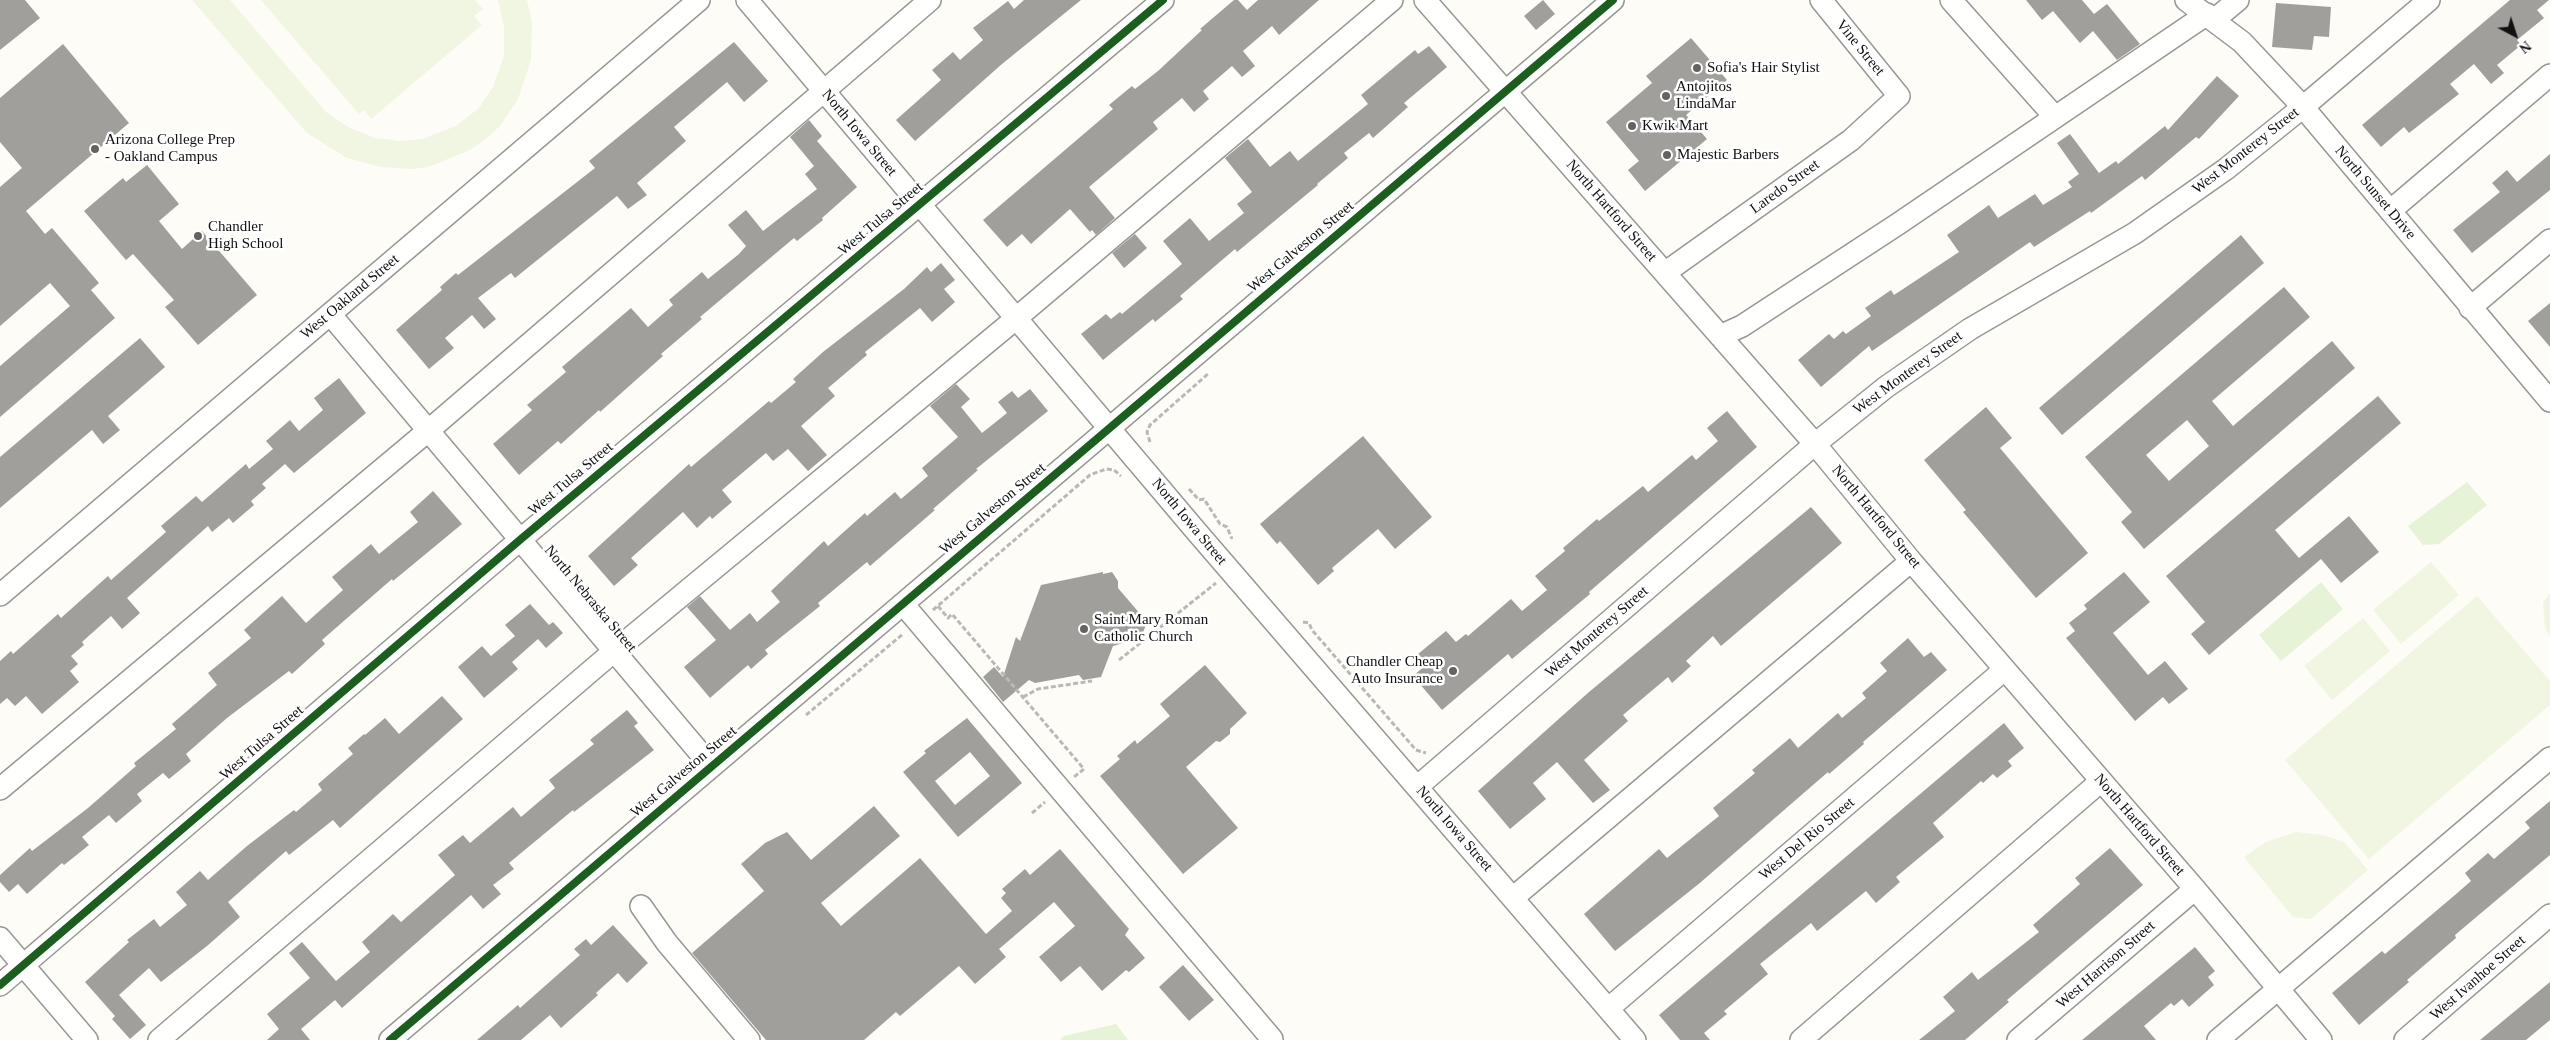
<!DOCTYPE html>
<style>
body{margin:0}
#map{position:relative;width:2550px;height:1040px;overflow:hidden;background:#fdfcf7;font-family:"Times New Roman",serif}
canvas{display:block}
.north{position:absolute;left:2490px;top:10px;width:50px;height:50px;-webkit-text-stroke:4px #fff;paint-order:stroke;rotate:140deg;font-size:14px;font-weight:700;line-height:20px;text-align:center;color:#111}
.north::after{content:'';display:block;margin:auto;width:18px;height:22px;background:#111;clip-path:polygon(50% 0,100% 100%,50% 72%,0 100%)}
</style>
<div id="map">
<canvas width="2550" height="1040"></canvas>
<div class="north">N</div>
</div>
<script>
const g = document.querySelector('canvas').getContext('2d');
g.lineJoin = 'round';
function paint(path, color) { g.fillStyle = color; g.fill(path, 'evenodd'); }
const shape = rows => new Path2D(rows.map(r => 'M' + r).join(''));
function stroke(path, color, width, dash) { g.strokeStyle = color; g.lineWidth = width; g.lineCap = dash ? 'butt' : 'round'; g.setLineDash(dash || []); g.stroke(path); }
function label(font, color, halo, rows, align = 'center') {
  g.font = font + ' "Times New Roman",serif'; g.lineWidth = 5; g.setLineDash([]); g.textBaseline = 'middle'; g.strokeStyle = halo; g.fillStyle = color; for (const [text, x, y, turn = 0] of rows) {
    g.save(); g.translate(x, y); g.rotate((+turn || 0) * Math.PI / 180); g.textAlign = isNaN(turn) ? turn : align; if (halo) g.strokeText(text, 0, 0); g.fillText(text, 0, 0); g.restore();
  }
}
const green = shape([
 [2467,482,2487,505,2439,544,2423,545,2408,526],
 [2321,582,2343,609,2281,661,2259,635],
 [1116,1024,1128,1040,1060,1040,1064,1036]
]);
const pitch = shape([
 [192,0,230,0,326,112,348,127,375,138,400,141,422,139,456,126,479,108,493,87,504,56,504,26,498,0,527,0,532,23,531,60,518,99,500,126,486,139,470,150,428,167,413,169,381,167,347,158,307,133],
 [261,0,475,0,483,9,474,16,482,25,371,119,364,110,359,114],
 [2431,562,2459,595,2401,644,2373,610],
 [2550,593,2550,636,2545,628,2543,603],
 [2477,596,2550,681,2550,705,2369,859,2285,760],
 [2363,618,2390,651,2332,700,2304,666],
 [2296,832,2323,835,2344,842,2368,870,2311,919,2293,917,2244,857,2266,842]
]);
const building = shape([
 [0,0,25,0,40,18,0,50],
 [1024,0,1081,0,1002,64,915,141,896,120,941,80,932,70,953,52,960,60,983,40,973,28,1008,1,1014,9],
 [1234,0,1238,0,1247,10,1258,0,1319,0,1279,35,1272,26,1243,51,1255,66,1242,77,1232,66,1203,91,1209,99,1194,112,1182,98,1153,122,1158,129,1089,187,1115,218,1096,235,1092,230,1090,232,1070,209,1031,244,1022,234,1007,247,983,220,1113,109,1109,105,1132,86,1135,89,1158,71,1202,30,1200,29],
 [1543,0,1555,14,1536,30,1524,16],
 [2026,0,2082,0,2094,14,2107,4,2140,44,2117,60,2093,31,2080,43,2053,11,2042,20],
 [2510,0,2549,0,2537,10,2544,18,2517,40,2521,45,2497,65,2504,73,2491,84,2474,64,2450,84,2459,94,2409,133,2404,127,2381,147,2362,125],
 [2276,3,2331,7,2329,37,2314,36,2312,50,2272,47],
 [1691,38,1727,80,1686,115,1707,139,1645,191,1628,170,1639,161,1606,122,1652,83,1646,76],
 [734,42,768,81,744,102,727,82,674,127,686,141,637,183,647,195,628,209,617,196,515,278,511,273,478,298,496,319,484,329,472,315,445,338,454,348,429,369,396,330,442,290,440,287,456,273,458,275,595,168,589,161],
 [63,44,129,123,26,211,45,234,52,228,99,283,91,290,115,318,0,417,0,366,70,306,50,283,0,326,0,187,22,168,0,142,0,98],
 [1429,46,1447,67,1404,103,1408,107,1373,138,1369,133,1344,153,1348,158,1317,184,1318,185,1237,252,1235,249,1180,296,1183,299,1155,322,1153,319,1103,360,1081,334,1106,314,1111,319,1120,312,1122,314,1182,264,1163,241,1190,218,1209,241,1244,213,1237,204,1252,192,1225,158,1248,139,1270,167,1290,151,1298,161,1368,104,1361,95,1415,50,1418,54],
 [2217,76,2239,96,2199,139,2196,137,2145,180,2142,176,2091,213,2090,211,2034,247,2030,242,1872,351,1869,346,1821,387,1798,360,1829,334,1834,339,1843,331,1846,334,1871,316,1865,308,1891,290,1894,295,1959,252,1947,235,1989,205,1998,218,2035,194,2043,205,2072,187,2068,182,2079,174,2057,143,2070,134,2099,173,2116,161,2118,164,2165,126,2168,130],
 [809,120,822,136,817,141,857,187,822,218,823,220,797,241,794,238,700,317,702,319,661,354,663,356,600,412,599,410,561,444,558,441,519,475,493,444,532,410,527,405,566,372,562,367,631,308,648,327,673,305,669,300,702,272,708,279,739,254,746,246,728,225,746,210,763,231,817,189,805,174,814,166,790,137],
 [2550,154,2550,190,2472,253,2453,230,2500,192,2492,183,2507,170,2517,182],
 [147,165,179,204,159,221,182,249,202,231,257,295,198,345,165,307,174,300,133,254,126,260,84,211,123,178,126,182],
 [1135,234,1147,248,1124,268,1112,253],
 [2241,235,2264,263,2062,435,2039,408],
 [941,263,955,280,944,289,955,302,932,322,920,308,865,352,867,355,828,388,835,396,801,426,827,455,808,471,788,449,773,461,766,453,722,490,732,502,712,519,710,516,697,528,683,512,631,558,638,565,614,586,588,556,689,464,691,467,769,401,771,403,796,382,793,379,823,352,904,289,927,267,931,272],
 [2284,287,2310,317,2212,401,2233,426,2332,341,2355,368,2144,549,2121,522,2132,512,2085,457],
 [2187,420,2209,446,2169,481,2146,455],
 [2550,303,2550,347,2528,321],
 [140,338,165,367,108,416,120,430,103,444,92,430,0,508,0,457],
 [339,378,366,413,294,473,285,464,262,484,266,488,251,501,254,505,233,523,229,518,212,532,208,526,127,598,140,613,122,629,111,616,82,642,84,645,71,656,78,664,70,671,79,682,42,714,26,696,15,706,7,698,0,704,0,661,11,651,13,654,58,614,61,618,108,576,111,580,166,532,161,526,196,496,202,502,246,464,249,469,273,449,266,441,290,420,299,431,323,410,314,398],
 [956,384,970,399,961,407,982,433,1007,413,998,402,1012,391,1018,398,1030,389,1048,411,976,469,978,470,933,509,935,510,870,566,867,562,818,603,820,606,765,650,768,654,751,669,748,665,710,698,684,667,716,640,687,607,700,596,730,630,750,613,757,622,780,602,771,591,824,541,828,546,865,513,867,516,895,492,901,499,928,476,922,468,958,437,930,406],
 [2378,396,2401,423,2275,530,2299,558,2349,516,2379,552,2341,583,2321,559,2209,655,2191,634,2205,622,2166,576],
 [1986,407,2012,438,2000,448,2088,553,2036,598,1963,512,1966,510,1924,460],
 [1727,411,1757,447,1589,592,1590,594,1512,659,1508,654,1442,710,1413,676,1427,664,1418,654,1446,631,1456,642,1466,634,1468,636,1511,599,1522,611,1547,590,1535,576,1565,551,1563,548,1597,519,1599,521,1643,486,1648,492,1692,455,1696,460,1718,441,1707,428],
 [1363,436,1432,517,1395,549,1378,529,1332,568,1334,571,1318,585,1280,541,1277,544,1260,524],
 [433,491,462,524,393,581,392,579,322,640,325,644,292,674,289,671,227,718,186,754,191,761,169,779,163,773,137,794,142,801,116,823,109,815,82,837,89,845,64,865,62,863,27,894,18,884,9,892,0,882,0,875,30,848,32,851,88,808,136,766,134,763,176,729,172,724,217,685,208,673,251,638,244,630,282,596,306,623,343,590,332,577,371,544,379,554,418,522,410,512],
 [1811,507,1842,543,1721,646,1713,636,1686,661,1691,666,1672,683,1668,677,1623,715,1628,721,1584,760,1610,790,1593,803,1557,762,1533,783,1546,799,1510,829,1478,791,1589,692],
 [1103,572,1103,574,1112,572,1118,581,1118,588,1147,622,1141,638,1113,646,1101,677,1083,680,1079,675,1035,683,1029,680,1003,702,983,677,994,667,1003,677,1016,637,1020,641,1041,585],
 [2124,572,2150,602,2113,633,2148,675,2165,661,2188,689,2169,704,2163,697,2135,721,2066,638,2075,631,2069,623,2087,609,2084,605],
 [530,604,549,625,553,622,563,633,546,648,538,639,512,662,518,669,484,698,458,667,482,646,491,656,515,636,505,625],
 [1908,638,1924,657,1931,652,1947,670,1863,742,1864,744,1829,774,1828,772,1701,882,1615,951,1584,914,1659,849,1667,858,1719,816,1713,808,1755,773,1752,770,1790,738,1798,748,1838,713,1842,718,1866,698,1862,693,1887,671,1880,663],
 [1205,665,1247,713,1230,729,1230,734,1220,742,1216,741,1186,767,1238,828,1183,874,1100,776,1120,759,1117,756,1135,740,1137,744,1170,716,1160,704],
 [442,696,463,719,340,828,333,820,289,855,286,851,228,902,240,917,207,946,161,982,149,968,119,995,146,1025,130,1039,112,1019,115,1016,85,982,129,942,127,940,154,919,160,927,187,905,176,892,200,871,208,880,247,846,294,810,296,812,322,790,318,784,353,754,348,748,364,734,365,735,385,718,399,734],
 [627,710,638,723,634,726,654,750,574,812,573,810,509,863,514,869,493,885,501,894,483,909,471,895,342,1008,335,1000,301,1029,310,1040,267,1040,279,1029,267,1014,310,978,289,953,302,942,336,981,370,952,362,942,393,914,401,922,455,875,438,855,463,835,470,843,513,807,521,817,555,788,549,780,594,744,590,740],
 [967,718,1022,783,958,837,903,772,926,753,924,751],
 [970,752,990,776,955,805,935,781],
 [2004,723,2024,748,2008,761,2012,766,1997,778,1993,774,1983,783,1981,781,1933,823,1944,837,1896,877,1900,882,1876,903,1866,891,1817,931,1811,923,1760,964,1768,974,1724,1011,1727,1014,1704,1033,1710,1040,1680,1040,1659,1015],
 [2550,801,2550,855,2455,935,2456,938,2407,980,2409,982,2359,1025,2332,993,2382,951,2385,954,2455,895,2471,881,2465,873,2488,853,2494,859,2530,828,2525,822],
 [874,806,900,836,821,903,841,926,920,858,986,934,1012,911,1001,898,1006,893,1002,889,1025,869,1030,875,1060,849,1129,929,1125,935,1145,958,1129,972,1126,970,1102,991,1080,966,1061,982,1039,957,1075,926,1054,902,999,949,1006,957,975,984,959,966,900,1016,896,1012,864,1040,766,1040,692,953,764,891,741,864,765,843,787,832,811,860],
 [2110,848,2143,885,2007,1000,2009,1002,1965,1040,1919,1040,1955,1011,1943,997,1972,972,1978,980,2039,932,2033,925,2080,884,2075,878],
 [613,925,648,963,627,983,618,973,596,993,598,995,561,1028,550,1015,521,1040,477,1040,518,1005,520,1008,580,955,574,949,586,939,591,945],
 [2195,947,2215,971,2208,977,2214,985,2189,1007,2182,999,2174,1006,2171,1003,2144,1026,2156,1040,2082,1040],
 [1183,965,1214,1000,1189,1021,1159,987],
 [2550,982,2550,1020,2526,1040,2480,1040]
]);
const path = shape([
 [1150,442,1147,432,1150,425,1209,373],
 [1189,489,1199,500,1204,499,1220,524,1227,527,1232,539],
 [938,606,948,618,952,614,1084,769,1074,777],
 [933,610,1090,475,1106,469,1114,470,1121,476],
 [1303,622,1309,623,1312,630,1416,750,1426,753],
 [1119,660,1216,583],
 [1023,697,1038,689,1092,681],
 [806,715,903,634],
 [1032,813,1045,802]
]);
const minor = shape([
 [747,0,1196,531,1635,1040],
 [1425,0,1815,444,1911,561,2195,889,2321,1040],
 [1951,0,2055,117],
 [2186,0,2242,42,2303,107,2550,401],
 [2214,20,2238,0],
 [2390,211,2550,75],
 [1666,272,1851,140,1899,96,1821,0],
 [2470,308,2550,240],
 [330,314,711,766],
 [1720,336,1742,326,1898,224,2207,14],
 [0,595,699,0],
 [903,604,1272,1039],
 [1417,787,1815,444,1886,387,1970,329,2135,233,2226,169,2303,107,2429,0],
 [0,789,429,430,930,0],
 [1514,897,1911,561],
 [641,906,667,943,749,1040],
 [0,938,87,1040],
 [0,985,521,539,1163,0],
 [1609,1008,2004,670],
 [159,1040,606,658,1007,326,1392,0],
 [390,1040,1613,0],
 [1801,1040,2101,781],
 [2018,1040,2195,889],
 [2218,1040,2550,758],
 [2405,1040,2550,915]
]);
const cycleway = shape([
 [0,985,521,539,1163,0],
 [390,1040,1613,0]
]);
const markers = [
 [1697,68,5,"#646362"],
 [1666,96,5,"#646362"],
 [1632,126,5,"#646362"],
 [95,149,5,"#646362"],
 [1667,155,5,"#646362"],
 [198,236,5,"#646362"],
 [1084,629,5,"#646362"],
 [1453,671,5,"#646362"]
];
const streetNames = [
 ["Vine Street",1860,48,51],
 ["North Iowa Street",859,133,50],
 ["West Monterey Street",2246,151,-38],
 ["Laredo Street",1785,187,-36],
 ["North Sunset Drive",2375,193,50],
 ["North Hartford Street",1611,211,49],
 ["West Tulsa Street",881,219,-40],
 ["West Galveston Street",1301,247,-40],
 ["West Oakland Street",350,297,-40],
 ["West Monterey Street",1908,373,-36],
 ["West Tulsa Street",571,479,-40],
 ["West Galveston Street",993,509,-40],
 ["North Hartford Street",1876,517,50],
 ["North Iowa Street",1189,522,50],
 ["North Nebraska Street",590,599,50],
 ["West Monterey Street",1597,632,-41],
 ["West Tulsa Street",262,743,-41],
 ["West Galveston Street",684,772,-40],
 ["North Hartford Street",2139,825,49],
 ["North Iowa Street",1454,829,49],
 ["West Del Rio Street",1807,839,-40],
 ["West Harrison Street",2106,965,-41],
 ["West Ivanhoe Street",2478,978,-41]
];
const poiNames = [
 ["Sofia's Hair Stylist",1707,68],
 ["Antojitos",1676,87],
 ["LindaMar",1676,104],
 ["Kwik Mart",1642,126],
 ["Arizona College Prep",105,140],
 ["- Oakland Campus",105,157],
 ["Majestic Barbers",1677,155],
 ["Chandler",208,227],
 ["High School",208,244],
 ["Saint Mary Roman",1094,620],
 ["Catholic Church",1094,637],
 ["Chandler Cheap",1443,662,"right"],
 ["Auto Insurance",1443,679,"right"]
];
paint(green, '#e7f3d7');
paint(pitch, '#f0f6e1');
paint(building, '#a19f9c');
stroke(minor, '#979795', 24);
stroke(path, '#b9b9b8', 3, [5, 2.5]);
stroke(minor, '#fffffe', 21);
stroke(cycleway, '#1b5e20', 8);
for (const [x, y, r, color] of markers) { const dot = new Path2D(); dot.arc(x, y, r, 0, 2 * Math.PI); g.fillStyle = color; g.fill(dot); stroke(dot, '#fff', 2); }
label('15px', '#111', '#fff', streetNames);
label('15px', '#111', '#fff', poiNames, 'left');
</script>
